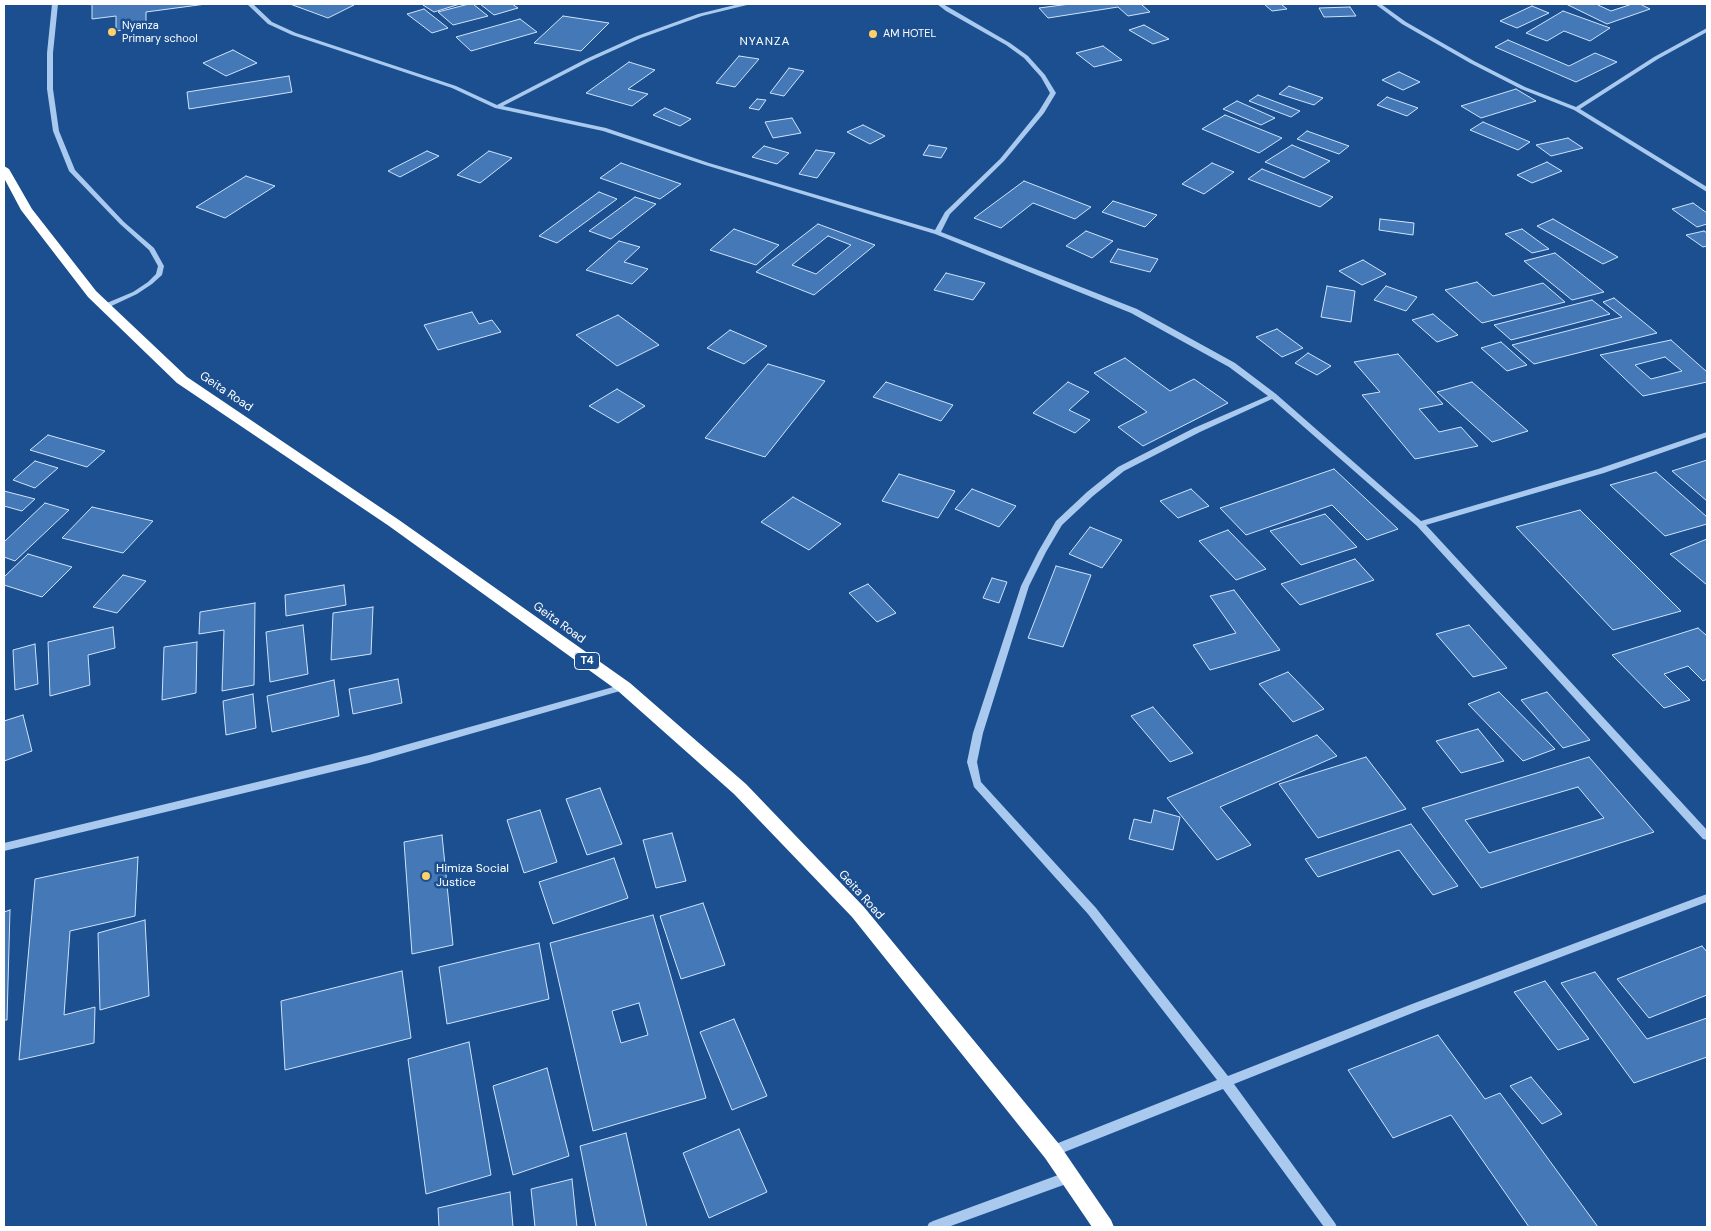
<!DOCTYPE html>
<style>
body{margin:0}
#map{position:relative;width:1711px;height:1231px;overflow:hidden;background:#1b4f8f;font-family:"DM Sans",sans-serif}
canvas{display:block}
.frame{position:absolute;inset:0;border:5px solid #fff;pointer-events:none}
</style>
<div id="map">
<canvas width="1711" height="1231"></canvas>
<div class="frame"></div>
</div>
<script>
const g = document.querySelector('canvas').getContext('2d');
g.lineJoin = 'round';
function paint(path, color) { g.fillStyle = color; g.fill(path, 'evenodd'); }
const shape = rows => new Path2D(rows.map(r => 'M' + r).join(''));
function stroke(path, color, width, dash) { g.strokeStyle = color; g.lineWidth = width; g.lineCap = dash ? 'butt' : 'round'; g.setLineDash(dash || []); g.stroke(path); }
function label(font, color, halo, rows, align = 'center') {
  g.font = font + ' "DM Sans",sans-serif'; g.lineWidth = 5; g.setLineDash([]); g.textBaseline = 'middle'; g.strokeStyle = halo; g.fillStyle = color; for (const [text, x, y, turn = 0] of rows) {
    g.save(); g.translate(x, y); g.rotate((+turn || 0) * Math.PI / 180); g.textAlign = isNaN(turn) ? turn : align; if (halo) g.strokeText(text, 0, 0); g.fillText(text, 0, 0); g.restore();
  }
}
const building = shape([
 [92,4,206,4,146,12,146,27,116,31,116,16,92,19,92,4],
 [290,4,350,4,354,5,328,18,290,4],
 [427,4,460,4,434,12,423,5,427,4],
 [469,4,473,4,488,16,453,25,438,12,469,4],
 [480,4,512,4,518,8,494,15,480,4],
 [1070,4,1141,4,1150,12,1128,16,1118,7,1048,18,1039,8,1070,4],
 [1264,4,1281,4,1287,9,1272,11,1264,4],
 [1566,4,1600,4,1598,5,1611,11,1632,4,1640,4,1650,9,1607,24,1566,4],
 [1532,6,1549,13,1517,28,1500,21,1532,6],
 [1350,7,1356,16,1324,17,1319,8,1350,7],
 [424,9,448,28,432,33,407,14,424,9],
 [1563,11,1610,28,1590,41,1564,31,1547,41,1526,33,1563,11],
 [563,16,609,23,581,51,534,43,563,16],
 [520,19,537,32,471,51,456,37,520,19],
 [1144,25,1169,39,1153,44,1129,30,1144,25],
 [1508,40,1569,66,1595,53,1617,62,1576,82,1495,47,1508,40],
 [1103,46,1122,60,1094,67,1076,53,1103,46],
 [233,50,257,63,226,76,203,63,233,50],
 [739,56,759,59,735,87,716,83,739,56],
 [629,62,655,70,628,89,648,94,632,106,586,93,629,62],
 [789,68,804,71,784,96,770,93,789,68],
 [1399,72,1420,82,1403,90,1382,80,1399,72],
 [289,76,292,92,189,109,187,92,289,76],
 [1289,86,1323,98,1314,105,1279,94,1289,86],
 [1516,89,1536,101,1481,118,1461,106,1516,89],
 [1258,95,1300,111,1291,117,1249,101,1258,95],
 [1387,97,1418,108,1407,116,1377,105,1387,97],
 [757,99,766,100,759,110,749,108,757,99],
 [1237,101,1275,118,1261,125,1223,109,1237,101],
 [665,108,691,119,680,126,653,115,665,108],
 [1225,115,1282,138,1259,153,1202,129,1225,115],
 [792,118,801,133,773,138,765,122,792,118],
 [1483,122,1530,142,1518,150,1470,130,1483,122],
 [863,125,885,136,870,144,847,132,863,125],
 [1307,131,1349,146,1339,154,1297,139,1307,131],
 [1568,138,1583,148,1551,156,1536,145,1568,138],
 [929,145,947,148,941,158,923,155,929,145],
 [1292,145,1330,161,1304,178,1265,162,1292,145],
 [764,146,789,153,777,164,752,157,764,146],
 [816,150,835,153,817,178,799,174,816,150],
 [427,151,439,156,400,177,388,171,427,151],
 [489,151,512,158,480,183,457,175,489,151],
 [1547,162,1562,171,1532,183,1517,175,1547,162],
 [621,163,681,184,660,199,600,178,621,163],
 [1212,163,1234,172,1204,194,1182,184,1212,163],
 [1262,169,1333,197,1320,207,1248,179,1262,169],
 [246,176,275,186,225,218,196,207,246,176],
 [1024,181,1091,207,1075,219,1033,203,1001,228,974,218,1024,181],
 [599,192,617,199,557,243,539,236,599,192],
 [635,197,656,204,611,239,589,231,635,197],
 [1113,201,1157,215,1145,227,1102,212,1113,201],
 [1693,203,1707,213,1707,224,1697,227,1672,209,1693,203],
 [1380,219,1414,223,1413,235,1379,230,1380,219],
 [1553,219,1618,257,1603,264,1537,226,1553,219],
 [818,224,875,245,814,295,756,272,818,224],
 [828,236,851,245,816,274,792,265,828,236],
 [734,229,779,245,756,265,710,250,734,229],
 [1522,229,1549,249,1532,253,1505,234,1522,229],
 [1086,231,1113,241,1092,258,1066,246,1086,231],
 [1704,231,1707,233,1707,246,1703,247,1686,235,1704,231],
 [619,241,640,247,624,262,648,269,632,284,586,270,619,241],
 [1118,249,1158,259,1150,272,1110,262,1118,249],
 [1555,253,1604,292,1572,300,1524,261,1555,253],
 [1363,260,1386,274,1362,285,1339,271,1363,260],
 [946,273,985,283,973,300,934,290,946,273],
 [1477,282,1493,296,1543,283,1565,302,1482,323,1445,290,1477,282],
 [1327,286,1355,291,1351,322,1321,317,1327,286],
 [1386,286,1417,297,1406,311,1374,300,1386,286],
 [1614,298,1657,333,1534,364,1512,345,1622,317,1603,302,1614,298],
 [1592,300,1610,314,1511,340,1494,325,1592,300],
 [472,312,479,324,492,320,501,332,438,350,424,325,472,312],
 [1433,314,1458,335,1437,342,1412,320,1433,314],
 [618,315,659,345,617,366,576,335,618,315],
 [1277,329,1303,348,1282,357,1256,337,1277,329],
 [730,330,767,346,744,364,707,348,730,330],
 [1671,340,1707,372,1707,382,1643,396,1600,355,1671,340],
 [1665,357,1682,371,1651,379,1635,365,1665,357],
 [1501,342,1527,365,1507,371,1481,348,1501,342],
 [1308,353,1331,366,1317,375,1295,363,1308,353],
 [1398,354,1443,404,1419,409,1439,432,1461,427,1478,446,1415,459,1362,395,1380,392,1354,362,1398,354],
 [1125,358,1170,391,1194,379,1228,403,1143,446,1118,427,1147,412,1094,373,1125,358],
 [768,364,825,381,765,457,705,438,768,364],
 [886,382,953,405,941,421,873,397,886,382],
 [1068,382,1089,392,1069,410,1090,420,1075,433,1033,413,1068,382],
 [1472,382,1528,431,1492,442,1437,392,1472,382],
 [617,389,645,406,618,423,589,406,617,389],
 [48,435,105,451,87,467,30,450,48,435],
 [1707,460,1707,501,1672,471,1707,460],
 [35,461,58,468,35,488,13,480,35,461],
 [1334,469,1398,529,1367,540,1332,505,1246,535,1220,508,1334,469],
 [1656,472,1707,517,1707,524,1665,536,1610,485,1656,472],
 [899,474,955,491,938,518,882,501,899,474],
 [972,489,1016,506,999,527,955,509,972,489],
 [1191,489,1209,506,1178,518,1160,501,1191,489],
 [4,491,35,499,22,511,4,506,4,491],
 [793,497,841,524,809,550,761,522,793,497],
 [45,503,69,510,15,561,4,557,4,542,45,503],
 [92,507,153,521,123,553,62,538,92,507],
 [1580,510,1681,611,1613,630,1516,527,1580,510],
 [1325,514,1357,547,1301,565,1270,531,1325,514],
 [1090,527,1122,540,1102,568,1069,554,1090,527],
 [1228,530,1266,569,1236,580,1199,541,1228,530],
 [1707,539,1707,585,1670,554,1707,539],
 [28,554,72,567,42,597,4,585,4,577,28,554],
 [1355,559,1374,580,1300,605,1281,584,1355,559],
 [1056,566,1091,575,1063,647,1028,638,1056,566],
 [123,575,146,581,117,613,93,607,123,575],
 [992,578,1007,582,999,603,983,598,992,578],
 [868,584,896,613,877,622,849,593,868,584],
 [344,585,346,605,286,616,285,595,344,585],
 [1234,590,1280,650,1210,670,1193,645,1236,633,1210,596,1234,590],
 [255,603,254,685,222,691,224,630,199,634,200,612,255,603],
 [373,607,371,654,331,660,333,613,373,607],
 [303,625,308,674,270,682,266,632,303,625],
 [1469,625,1507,668,1473,677,1436,634,1469,625],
 [113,627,115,648,88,655,90,685,50,696,48,642,113,627],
 [1698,628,1707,636,1707,679,1703,681,1688,666,1664,674,1690,700,1664,708,1612,655,1698,628],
 [197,642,196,693,162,700,164,647,197,642],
 [35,644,38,684,15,690,13,650,35,644],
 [1288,672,1324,709,1293,722,1259,684,1288,672],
 [398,679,402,703,353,714,349,689,398,679],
 [334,680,339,716,272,732,267,696,334,680],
 [1499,692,1555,749,1523,761,1468,704,1499,692],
 [1547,692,1590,740,1563,748,1521,700,1547,692],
 [253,694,256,728,226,735,223,701,253,694],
 [1153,707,1193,753,1170,762,1131,716,1153,707],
 [23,715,32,751,4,761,4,721,23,715],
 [1478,729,1504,761,1461,773,1436,741,1478,729],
 [1317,735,1337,756,1220,807,1251,845,1217,860,1167,798,1317,735],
 [1366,757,1406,809,1318,838,1279,784,1366,757],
 [1589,757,1654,832,1481,888,1422,808,1589,757],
 [1578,787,1604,818,1489,853,1465,820,1578,787],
 [600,788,622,844,587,855,566,799,600,788],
 [540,810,557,862,524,873,507,820,540,810],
 [1154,810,1180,817,1173,850,1129,839,1134,819,1151,823,1154,810],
 [1411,824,1458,886,1433,895,1399,850,1318,877,1305,859,1411,824],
 [672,833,686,881,656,888,643,840,672,833],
 [442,835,453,945,412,954,404,842,442,835],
 [138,857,135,916,70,931,64,1015,95,1007,94,1043,19,1060,35,879,138,857],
 [614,858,628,898,553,924,539,882,614,858],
 [703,903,725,965,681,979,660,916,703,903],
 [10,910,7,1020,4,1020,4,912,10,910],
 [653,915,706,1098,593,1131,550,943,653,915],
 [639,1003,648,1035,621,1043,612,1011,639,1003],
 [145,920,149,996,100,1010,98,933,145,920],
 [539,943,549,999,447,1024,439,967,539,943],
 [1702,946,1707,952,1707,995,1649,1018,1617,979,1702,946],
 [402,971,411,1038,285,1070,281,1001,402,971],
 [1595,972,1647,1039,1707,1018,1707,1057,1634,1083,1561,983,1595,972],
 [1545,981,1589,1039,1558,1050,1514,992,1545,981],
 [734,1019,767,1096,732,1110,700,1032,734,1019],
 [1438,1035,1485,1099,1500,1093,1598,1227,1529,1227,1451,1115,1393,1138,1348,1070,1438,1035],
 [469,1042,491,1175,426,1194,408,1059,469,1042],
 [547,1068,569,1156,513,1175,493,1086,547,1068],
 [1531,1077,1562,1114,1542,1124,1510,1086,1531,1077],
 [739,1129,767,1192,709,1218,683,1153,739,1129],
 [626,1133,647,1227,596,1227,580,1146,626,1133],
 [572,1179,577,1227,535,1227,531,1189,572,1179],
 [510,1192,513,1227,439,1227,438,1208,510,1192]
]);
const minor = shape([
 [52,4,58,4,53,53,53,89,59,131,75,170,124,222,154,248,164,266,162,275,152,284,137,294,105,309,101,307,102,305,133,292,148,282,156,274,158,266,149,250,120,224,69,171,53,131,47,89,47,53,52,4],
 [247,4,253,4,272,22,296,33,456,86,497,105,586,59,637,36,698,14,739,4,748,4,747,5,702,16,641,38,590,61,503,106,606,128,709,163,935,230,945,212,1000,159,1039,111,1050,93,1041,77,1024,58,1006,45,946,11,937,4,943,4,1010,43,1028,56,1045,75,1056,93,1044,113,1004,161,950,214,941,232,1137,309,1235,363,1276,394,1421,521,1598,469,1707,432,1707,437,1604,473,1426,525,1707,830,1707,840,1703,839,1417,526,1272,399,1200,432,1124,471,1093,496,1062,525,1046,552,1029,586,983,733,977,762,981,782,1096,908,1228,1076,1412,1004,1707,894,1707,902,1420,1010,1234,1084,1335,1223,1337,1227,1324,1227,1223,1089,1052,1157,1048,1155,1046,1151,1048,1147,1217,1080,1088,914,974,787,967,762,973,733,1021,586,1038,552,1056,521,1087,492,1118,467,1194,428,1268,396,1229,367,1131,313,935,234,705,165,603,131,495,108,452,88,292,35,268,24,247,4],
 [1375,4,1381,4,1406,22,1474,61,1525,87,1576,107,1654,57,1707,28,1707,32,1658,59,1580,109,1707,187,1707,192,1574,110,1521,89,1470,63,1402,24,1375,4],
 [624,684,627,685,629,687,627,689,369,763,4,851,4,843,369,755,624,684],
 [1069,1171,1073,1173,1075,1177,1073,1181,1069,1183,948,1227,927,1227,929,1223,933,1221,1069,1171]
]);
const highway = shape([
 [4,166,9,169,32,209,96,291,187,377,399,520,630,683,746,784,864,907,1059,1144,1111,1220,1114,1227,1092,1227,1045,1158,852,917,734,794,618,691,389,526,177,383,88,297,21,210,4,178,4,166]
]);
const markers = [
 [112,32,5,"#ffd166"],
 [873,34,5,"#ffd166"],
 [426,876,5,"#ffd166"]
];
const farPoinames = [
 ["Nyanza",122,26],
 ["Primary school",122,39],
 ["AM HOTEL",883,34]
];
const shields = [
 [587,661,25]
];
const shieldNames = [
 ["T4",587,661]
];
const farQuarternames = [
 ["NYANZA",765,42]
];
const streetNames = [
 ["Geita Road",226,392,34],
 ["Geita Road",559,623,36],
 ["Geita Road",861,895,48]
];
const poiNames = [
 ["Himiza Social",436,869],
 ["Justice",436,883]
];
paint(building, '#4478b7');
stroke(building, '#cfe3fa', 1);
paint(minor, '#a9c9ee');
paint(highway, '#fff');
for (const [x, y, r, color] of markers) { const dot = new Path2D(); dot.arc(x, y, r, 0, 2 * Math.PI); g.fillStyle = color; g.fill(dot); stroke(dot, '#1b4f8f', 2); }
label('11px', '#fff', '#1b4f8f', farPoinames, 'left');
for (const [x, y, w] of shields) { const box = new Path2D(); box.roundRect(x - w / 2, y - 8.5, w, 17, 4); g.fillStyle = '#1b4f8f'; g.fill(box); stroke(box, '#fff', 1); }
label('bold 11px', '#fff', null, shieldNames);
g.letterSpacing = '1px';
label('12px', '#fff', '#1b4f8f', farQuarternames);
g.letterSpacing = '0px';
label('12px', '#fff', '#1b4f8f', streetNames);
label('12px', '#fff', '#1b4f8f', poiNames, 'left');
</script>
